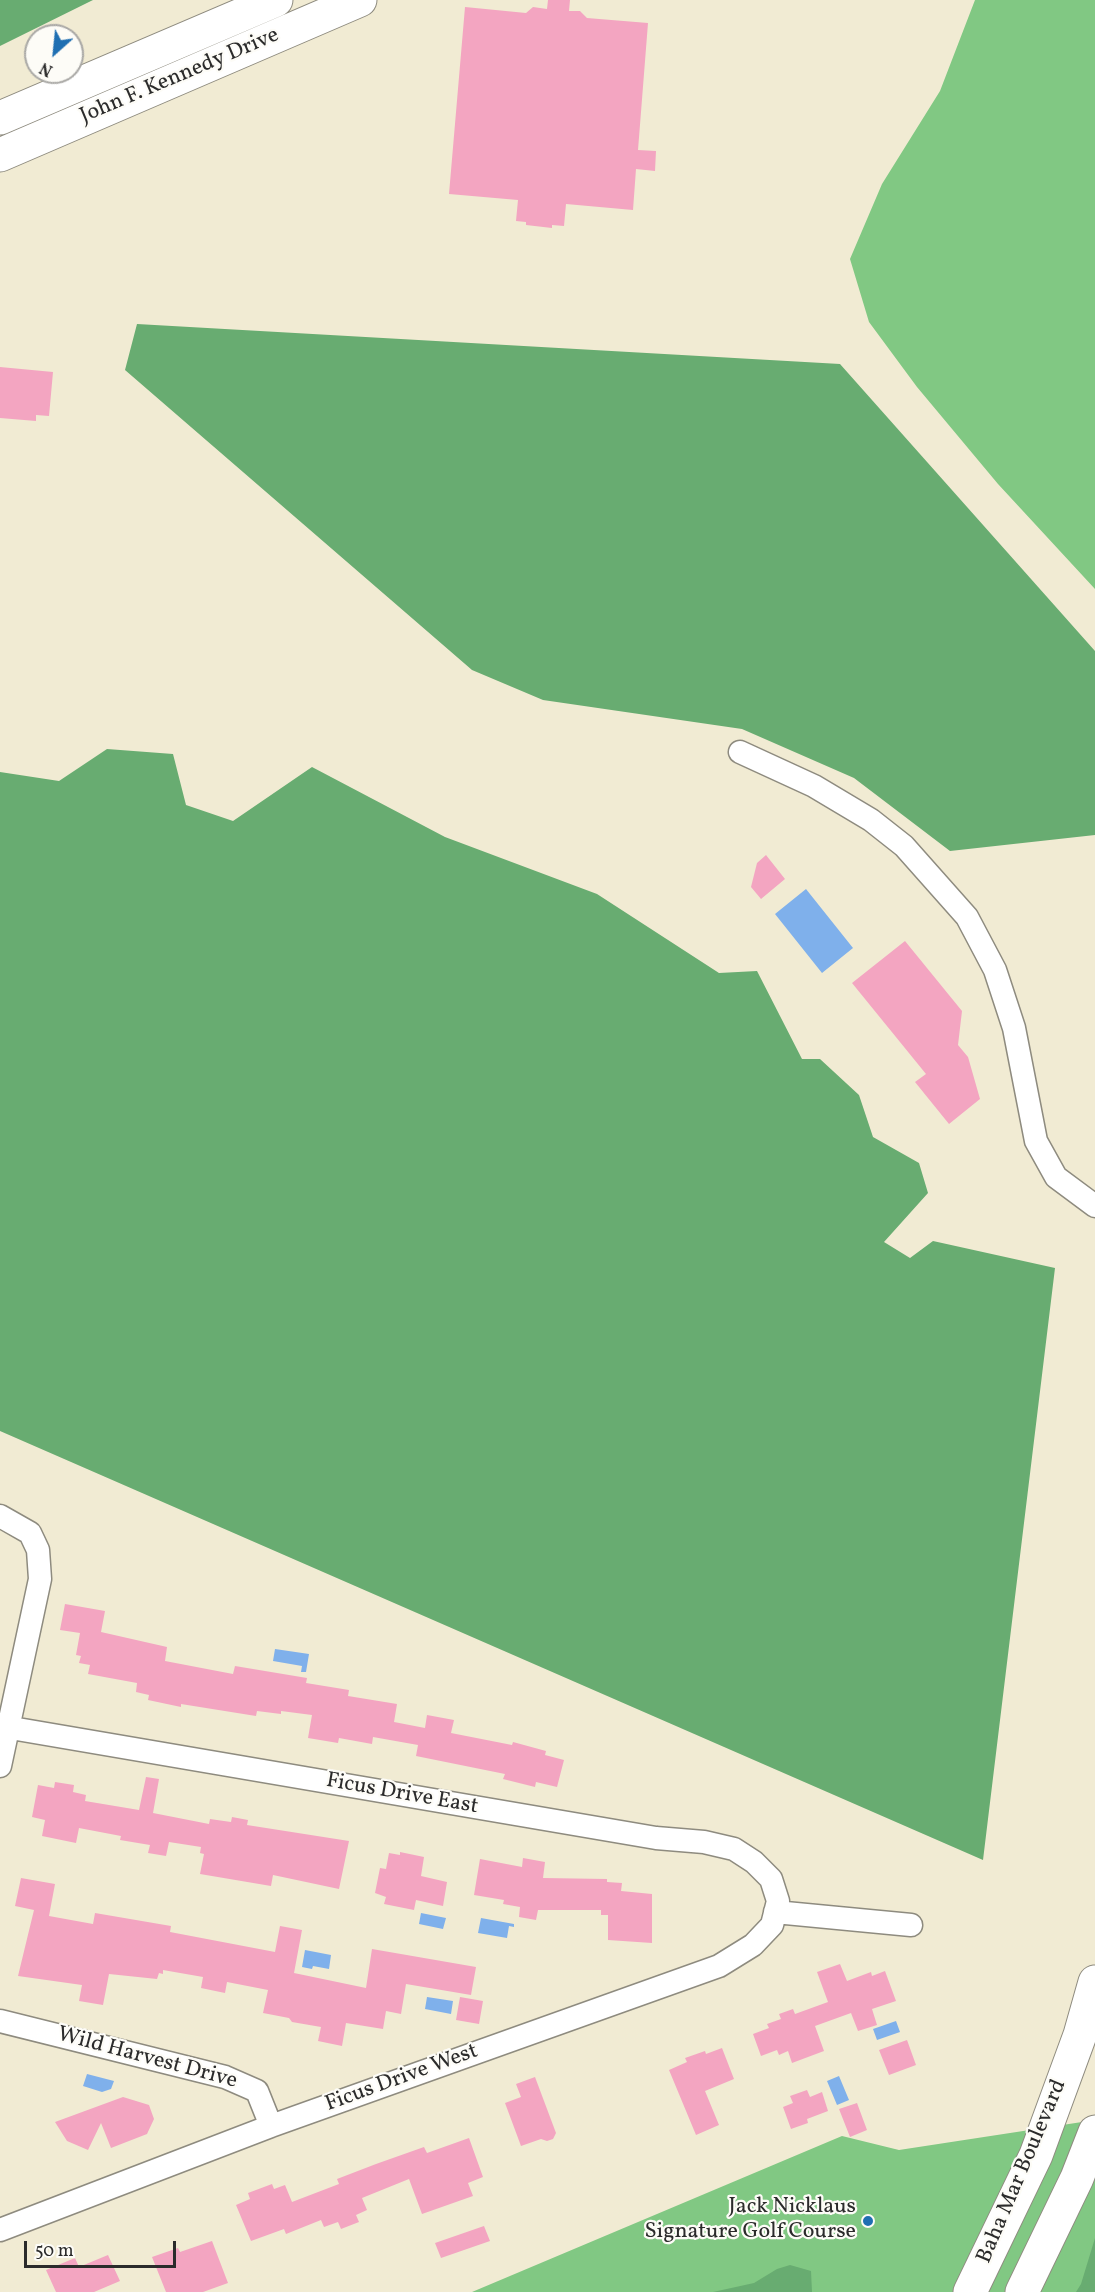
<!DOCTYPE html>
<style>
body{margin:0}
#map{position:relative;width:1095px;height:2292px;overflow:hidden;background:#f1ebd3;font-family:Vollkorn,serif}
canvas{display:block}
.north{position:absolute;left:24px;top:24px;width:60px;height:60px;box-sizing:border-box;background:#fdfcf7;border:2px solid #a9a8a5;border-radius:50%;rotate:207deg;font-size:16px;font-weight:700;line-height:24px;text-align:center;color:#2b2b2b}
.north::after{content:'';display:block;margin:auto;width:21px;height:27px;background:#1f6fb2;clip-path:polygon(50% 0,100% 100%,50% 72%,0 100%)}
.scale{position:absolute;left:24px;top:2241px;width:152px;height:27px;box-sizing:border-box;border:3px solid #2b2b2b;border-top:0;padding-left:8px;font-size:18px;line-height:21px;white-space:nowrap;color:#2b2b2b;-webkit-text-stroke:4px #fdfcf7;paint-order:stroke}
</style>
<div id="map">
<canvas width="1095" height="2292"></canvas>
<div class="north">N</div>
<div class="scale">50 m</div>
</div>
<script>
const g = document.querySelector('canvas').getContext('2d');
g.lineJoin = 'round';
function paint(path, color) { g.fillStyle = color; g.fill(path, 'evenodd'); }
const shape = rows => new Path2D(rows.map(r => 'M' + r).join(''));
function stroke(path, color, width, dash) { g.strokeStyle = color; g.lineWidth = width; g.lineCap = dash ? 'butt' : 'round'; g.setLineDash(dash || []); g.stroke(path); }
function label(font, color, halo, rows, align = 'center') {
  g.font = font + ' Vollkorn,serif'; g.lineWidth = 4.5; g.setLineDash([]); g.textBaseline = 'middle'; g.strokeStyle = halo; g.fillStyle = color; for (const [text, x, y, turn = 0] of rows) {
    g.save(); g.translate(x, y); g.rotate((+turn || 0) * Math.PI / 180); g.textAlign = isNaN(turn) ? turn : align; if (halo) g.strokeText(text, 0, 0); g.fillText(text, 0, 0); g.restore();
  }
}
const green = shape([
 [975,0,1095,0,1095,589,998,484,917,387,869,322,850,259,882,184,940,91],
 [1095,2120,1095,2292,472,2292,842,2136,899,2150]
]);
const forest = shape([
 [0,0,93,0,0,46],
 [137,324,840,364,1095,651,1095,835,950,851,854,778,742,729,543,700,472,670,125,370],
 [107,749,173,754,186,805,233,821,312,767,445,837,597,894,719,973,757,971,802,1059,820,1059,859,1095,873,1137,919,1163,928,1193,884,1242,910,1258,933,1241,1055,1268,983,1860,0,1431,0,772,59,781],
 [1095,2238,1095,2292,1076,2292,1081,2284],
 [790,2265,811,2271,812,2292,713,2292,754,2283,777,2269]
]);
const water = shape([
 [806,889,853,948,822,973,775,914],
 [275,1649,309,1654,306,1672,301,1672,302,1666,273,1661],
 [421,1913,446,1918,443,1929,419,1924],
 [481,1918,514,1924,514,1927,509,1926,507,1938,478,1933],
 [305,1950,331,1955,329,1969,313,1966,312,1969,302,1967],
 [427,1997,453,2001,451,2014,425,2009],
 [896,2021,900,2032,877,2040,873,2029],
 [87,2074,114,2081,111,2089,102,2092,83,2086],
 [839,2076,849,2100,837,2105,827,2081]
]);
const building = shape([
 [548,0,570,0,569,11,580,11,587,18,648,23,638,150,656,151,655,171,636,169,633,210,566,204,564,226,552,225,552,228,526,225,526,222,516,221,518,200,449,194,465,7,526,13,533,7,547,9],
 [0,367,53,372,49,416,36,415,36,421,0,418],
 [766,855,785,879,761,899,751,887,757,863],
 [905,941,962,1011,958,1045,968,1057,980,1099,949,1124,915,1082,926,1074,852,983],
 [65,1604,105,1611,101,1632,167,1647,165,1661,233,1674,235,1666,307,1678,306,1683,349,1690,348,1696,397,1704,394,1722,425,1728,427,1715,454,1720,451,1733,512,1745,513,1742,546,1751,545,1755,564,1760,557,1787,536,1782,535,1787,503,1779,505,1774,416,1756,418,1745,373,1737,372,1744,339,1738,338,1743,308,1738,312,1715,281,1711,281,1714,257,1711,256,1716,181,1704,181,1707,148,1700,149,1695,136,1692,137,1683,88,1674,90,1665,79,1663,81,1656,76,1655,80,1633,60,1630],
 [146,1777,159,1779,153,1813,209,1824,210,1819,231,1822,232,1817,248,1820,247,1825,349,1841,339,1889,273,1875,271,1886,200,1874,204,1854,200,1853,201,1847,169,1842,166,1856,148,1853,150,1845,120,1840,121,1836,79,1828,76,1843,42,1836,45,1820,32,1817,38,1785,54,1788,55,1782,74,1785,73,1792,86,1795,85,1801,139,1810],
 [400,1852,424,1857,421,1876,447,1882,443,1906,416,1900,414,1910,384,1904,386,1897,375,1893,380,1868,386,1869,389,1853,400,1855],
 [523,1858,545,1862,543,1878,607,1879,607,1882,622,1883,621,1891,652,1894,652,1943,608,1940,608,1915,601,1915,601,1910,538,1910,536,1920,519,1917,520,1907,503,1904,504,1900,474,1895,480,1859,522,1867],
 [21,1878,55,1884,49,1916,93,1924,95,1913,171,1926,170,1932,275,1952,280,1926,302,1930,294,1973,366,1988,372,1949,476,1967,471,1995,406,1984,401,2014,386,2011,383,2029,346,2023,342,2046,318,2041,321,2027,292,2022,289,2018,263,2013,268,1990,227,1982,225,1993,201,1988,203,1977,163,1970,163,1974,159,1973,157,1979,109,1974,103,2005,79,2001,82,1985,18,1976,34,1910,15,1906],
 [840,1964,847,1981,871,1972,872,1976,885,1971,896,2001,872,2009,877,2025,858,2031,851,2013,815,2026,824,2051,792,2063,788,2051,779,2055,777,2050,761,2056,753,2034,769,2028,767,2024,781,2019,779,2014,793,2009,795,2014,828,2002,817,1972],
 [460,1997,483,2001,479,2024,456,2020],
 [907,2040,916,2065,889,2075,879,2050],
 [722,2048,734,2079,705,2091,719,2125,696,2135,669,2070,687,2062,685,2058,705,2051,706,2054],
 [535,2077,556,2133,553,2139,547,2141,541,2139,521,2146,505,2103,521,2097,516,2084],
 [807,2090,810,2097,822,2092,828,2111,807,2119,808,2123,791,2129,783,2107,793,2103,790,2096],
 [123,2097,149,2105,154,2119,147,2134,111,2148,101,2123,88,2150,67,2141,55,2122],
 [857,2103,867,2130,850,2137,839,2109],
 [469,2138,483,2177,468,2183,473,2196,422,2214,409,2179,362,2198,367,2210,356,2215,359,2222,341,2229,338,2222,324,2227,321,2220,286,2234,284,2229,251,2241,236,2205,250,2199,248,2193,272,2184,274,2189,285,2185,292,2202,339,2184,337,2179,376,2164,424,2147,427,2153],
 [484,2226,490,2241,441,2258,435,2243],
 [212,2241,228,2283,203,2292,166,2292,152,2257,178,2248,180,2252],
 [108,2255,120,2281,94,2292,56,2292,46,2270,75,2258,79,2267]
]);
const street = shape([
 [740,752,814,786,871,820,904,846,967,917,995,970,1014,1028,1036,1141,1056,1177,1095,1206],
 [0,1516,30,1533,38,1550,40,1579,0,1766],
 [0,1726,656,1838,704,1842,734,1849,754,1862,771,1879,778,1901,772,1925,753,1945,719,1966,271,2126,0,2230],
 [775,1912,911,1925],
 [0,2021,225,2077,257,2091,271,2126]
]);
const primary = shape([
 [970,2292,1036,2155,1080,2035,1095,1982],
 [1022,2292,1077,2178,1095,2132]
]);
const highway = shape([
 [0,118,276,0],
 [0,155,360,0]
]);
const markers = [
 [868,2221,6,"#1f6fb2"]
];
const streetNames = [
 ["John F. Kennedy Drive",180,77,-23],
 ["Ficus Drive East",402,1795,10],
 ["Wild Harvest Drive",147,2059,15],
 ["Ficus Drive West",402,2079,-20],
 ["Baha Mar Boulevard",1023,2172,-67]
];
const poiNames = [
 ["Jack Nicklaus",856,2208],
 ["Signature Golf Course",856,2233]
];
paint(green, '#81c883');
paint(forest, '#68ac71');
paint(water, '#7fb0eb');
paint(building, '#f3a5c1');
stroke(street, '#8e8b7f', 25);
stroke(primary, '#8e8b7f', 35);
stroke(highway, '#8e8b7f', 35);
stroke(street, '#fff', 22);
stroke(primary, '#fff', 33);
stroke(highway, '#fff', 33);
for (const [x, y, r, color] of markers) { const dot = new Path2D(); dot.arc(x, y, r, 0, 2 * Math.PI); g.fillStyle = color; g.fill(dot); stroke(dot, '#fdfcf7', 2); }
label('22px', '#2b2b2b', '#fdfcf7', streetNames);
label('22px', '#2b2b2b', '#fdfcf7', poiNames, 'right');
</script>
